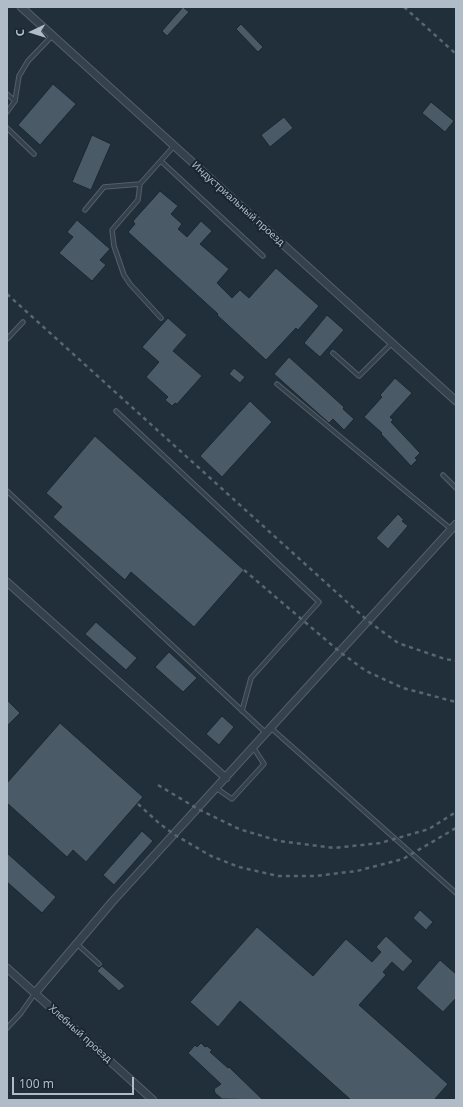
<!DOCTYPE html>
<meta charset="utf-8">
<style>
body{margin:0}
#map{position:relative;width:463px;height:1107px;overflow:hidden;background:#212f3b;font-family:"Noto Sans",sans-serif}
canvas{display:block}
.frame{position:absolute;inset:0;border:8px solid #b0bcc7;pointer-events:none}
.north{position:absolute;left:12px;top:12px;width:40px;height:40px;-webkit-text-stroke:3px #1a2630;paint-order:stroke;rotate:266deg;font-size:11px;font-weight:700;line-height:16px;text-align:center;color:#b0bcc7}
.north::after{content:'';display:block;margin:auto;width:14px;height:18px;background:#b0bcc7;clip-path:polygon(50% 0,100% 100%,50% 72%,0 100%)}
.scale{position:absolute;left:12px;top:1077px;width:122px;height:18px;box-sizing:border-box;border:2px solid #b0bcc7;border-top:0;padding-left:5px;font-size:12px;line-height:14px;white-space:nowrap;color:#b0bcc7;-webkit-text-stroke:3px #1a2630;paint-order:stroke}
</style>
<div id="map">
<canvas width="463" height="1107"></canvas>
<div class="frame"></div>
<div class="north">С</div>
<div class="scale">100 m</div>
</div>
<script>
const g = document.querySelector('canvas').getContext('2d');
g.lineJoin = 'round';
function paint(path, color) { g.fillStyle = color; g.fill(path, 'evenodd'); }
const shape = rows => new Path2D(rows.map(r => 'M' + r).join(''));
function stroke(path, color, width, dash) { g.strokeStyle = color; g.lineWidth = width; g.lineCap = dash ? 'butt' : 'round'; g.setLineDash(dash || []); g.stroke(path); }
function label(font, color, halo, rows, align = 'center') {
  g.font = font + ' "Noto Sans",sans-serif'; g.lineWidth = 4; g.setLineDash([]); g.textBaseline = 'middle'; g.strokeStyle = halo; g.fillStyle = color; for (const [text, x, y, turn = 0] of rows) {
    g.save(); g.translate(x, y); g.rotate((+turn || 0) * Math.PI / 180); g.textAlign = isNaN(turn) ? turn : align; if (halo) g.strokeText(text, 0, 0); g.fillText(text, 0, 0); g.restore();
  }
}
const building = shape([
 [183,7,189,12,167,36,162,31,183,7],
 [241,24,263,47,258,52,236,29,241,24],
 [53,84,76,104,40,145,18,125,53,84],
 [431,102,454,121,445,132,422,113,431,102],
 [284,117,293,128,270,147,261,135,284,117],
 [92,135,111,144,91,190,72,182,92,135],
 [160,191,178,206,171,214,182,224,178,229,187,237,201,221,212,231,200,244,229,269,217,283,232,298,240,290,249,298,276,268,319,306,298,330,296,328,266,360,217,315,218,314,128,232,135,224,133,221,160,191],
 [77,220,110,249,100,260,106,265,92,281,59,253,73,237,67,232,77,220],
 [327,315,344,330,320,357,304,343,327,315],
 [168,318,187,335,173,351,202,376,177,404,175,403,172,406,165,400,168,397,146,377,159,362,142,347,168,318],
 [289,357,344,407,343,409,354,419,344,430,333,419,329,423,274,374,289,357],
 [234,368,245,377,240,383,229,374,234,368],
 [395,378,412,393,390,417,393,420,391,422,420,453,415,458,417,460,411,466,381,434,382,433,364,417,382,397,380,395,395,378],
 [250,401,272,422,222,477,200,456,250,401],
 [95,436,244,570,194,627,131,572,125,580,53,517,62,507,46,493,95,436],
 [398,514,404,520,402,521,408,526,388,549,376,538,398,514],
 [96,622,137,658,126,670,85,634,96,622],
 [169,652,197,678,183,692,155,667,169,652],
 [7,700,20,713,7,726,7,700],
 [222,716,234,727,219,745,206,734,222,716],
 [60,723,143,797,86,862,73,850,67,857,7,803,7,783,60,723],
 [142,831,153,841,114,885,103,875,142,831],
 [7,853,56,897,42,913,7,882,7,853],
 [420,910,433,922,426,930,413,918,420,910],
 [257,927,313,976,346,939,372,962,381,952,376,947,386,936,413,961,403,972,392,962,383,972,386,975,359,1005,448,1084,434,1100,351,1100,240,1001,218,1027,190,1002,257,927],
 [440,960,456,974,456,998,443,1012,416,988,440,960],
 [102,966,125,986,119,991,97,971,102,966],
 [201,1043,205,1047,207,1046,212,1050,210,1052,228,1068,229,1067,263,1100,222,1099,215,1093,214,1089,221,1084,188,1053,195,1045,197,1047,201,1043]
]);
const service = shape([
 [7,94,15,101,19,76,28,61,52,36],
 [7,112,15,101],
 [7,128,34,154],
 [161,161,263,256],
 [140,184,138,200,112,230,114,246,124,275,130,284,161,318],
 [85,210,104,187,140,184,174,146],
 [7,339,23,322],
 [333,353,359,376,392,343],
 [277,384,451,529],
 [116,411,319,602,251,678,242,711],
 [443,475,456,488],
 [7,491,266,733],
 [271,728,456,893],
 [216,788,232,799,264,764,253,747],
 [77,944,99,964],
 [7,1028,21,1013,35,993]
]);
const minor = shape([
 [21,7,456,401],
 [7,582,226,778],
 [7,968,153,1100],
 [35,993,112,902,456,524]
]);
const rail = shape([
 [404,7,456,54],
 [7,294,368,621,398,643,445,659,456,661],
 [244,570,340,652,366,671,403,688,456,702],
 [158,785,198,809,239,829,279,841,334,848,380,843,429,829,456,812],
 [138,804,160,824,175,835,211,856,239,867,278,876,315,876,357,871,403,859,456,828]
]);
const streetNames = [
 ["Индустриальный проезд",238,204,42],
 ["Хлебный проезд",80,1034,42]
];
paint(building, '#4a5a67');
stroke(building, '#1c2832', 1);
stroke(service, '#535f69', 5.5);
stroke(minor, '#535f69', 9);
stroke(service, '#35414b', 3.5);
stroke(minor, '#35414b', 7);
stroke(rail, '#566673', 2.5, [4, 4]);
label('10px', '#b0bcc7', '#1a2630', streetNames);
</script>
